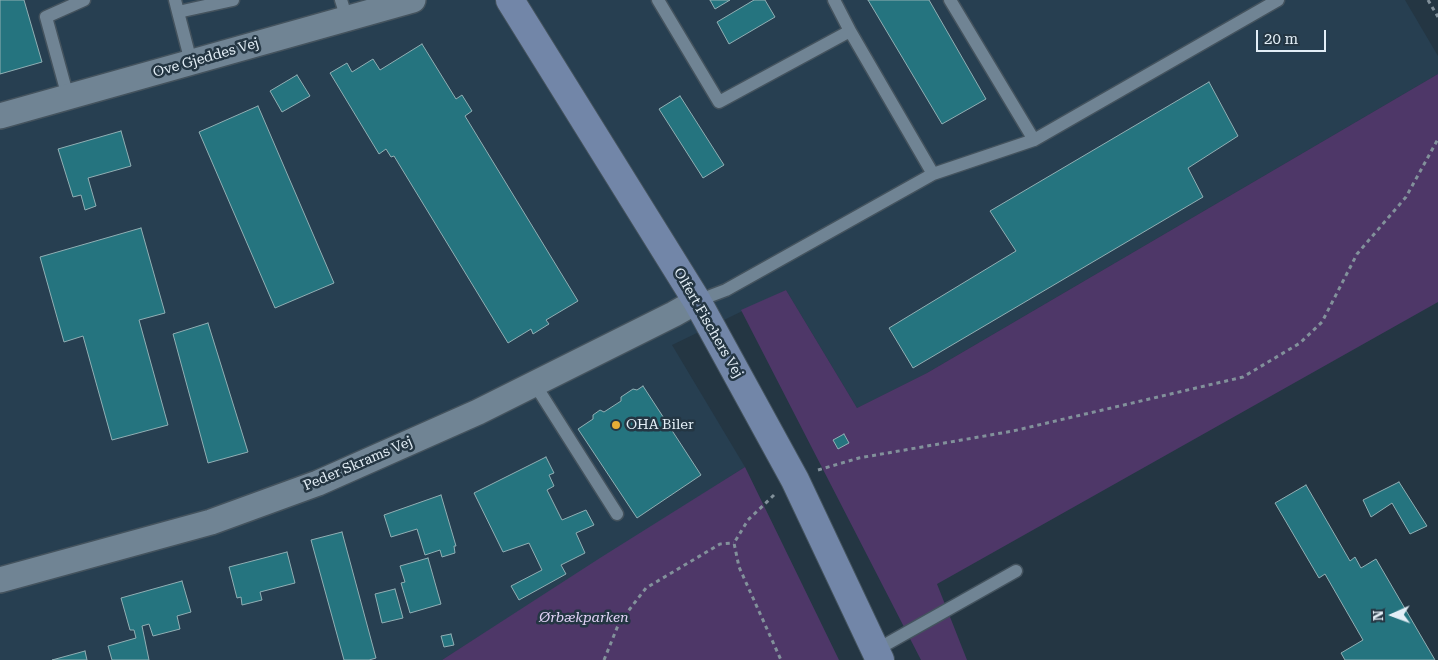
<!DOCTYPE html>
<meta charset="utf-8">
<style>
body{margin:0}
#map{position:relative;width:1438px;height:660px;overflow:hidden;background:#243643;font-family:"Roboto Serif",serif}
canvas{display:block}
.north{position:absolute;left:1368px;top:590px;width:50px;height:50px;-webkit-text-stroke:4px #243643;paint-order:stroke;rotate:268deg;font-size:14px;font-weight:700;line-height:20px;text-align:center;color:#e3eef6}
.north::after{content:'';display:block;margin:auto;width:18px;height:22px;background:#e3eef6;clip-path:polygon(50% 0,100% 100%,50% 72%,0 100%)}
.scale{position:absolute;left:1256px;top:30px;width:70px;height:22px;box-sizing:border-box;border:2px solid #e3eef6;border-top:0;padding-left:6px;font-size:15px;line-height:18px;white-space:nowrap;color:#e3eef6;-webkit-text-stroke:4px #243643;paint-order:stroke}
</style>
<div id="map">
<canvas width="1438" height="660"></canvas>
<div class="north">N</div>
<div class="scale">20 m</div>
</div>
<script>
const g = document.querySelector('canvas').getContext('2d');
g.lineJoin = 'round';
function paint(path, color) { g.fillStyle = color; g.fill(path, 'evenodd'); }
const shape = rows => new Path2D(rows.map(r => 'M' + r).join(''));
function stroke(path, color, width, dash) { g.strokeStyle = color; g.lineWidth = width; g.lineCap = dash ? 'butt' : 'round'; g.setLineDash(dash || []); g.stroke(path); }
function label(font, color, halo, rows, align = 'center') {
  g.font = font + ' "Roboto Serif",serif'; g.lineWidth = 5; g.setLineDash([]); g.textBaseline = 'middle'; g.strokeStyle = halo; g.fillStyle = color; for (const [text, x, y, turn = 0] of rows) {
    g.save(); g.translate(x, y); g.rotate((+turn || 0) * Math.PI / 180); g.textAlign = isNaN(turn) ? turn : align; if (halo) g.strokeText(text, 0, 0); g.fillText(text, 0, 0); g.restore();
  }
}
const built = shape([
 [0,0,1405,0,1438,56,1438,74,927,373,857,408,786,290,672,345,745,467,442,660,0,660]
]);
const green = shape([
 [1438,74,1438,302,937,584,967,660,921,660,741,310,786,290,857,408,927,373],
 [745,467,839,660,442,660,600,558]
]);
const building = shape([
 [0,0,24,0,42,62,0,74,0,0],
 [710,0,730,0,715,9,710,0],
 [754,0,765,0,775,17,729,44,717,22,754,0],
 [868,0,929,0,986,99,942,124,868,0],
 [422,44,456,99,462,95,472,111,465,116,578,301,546,320,549,324,533,334,531,329,508,343,394,156,391,157,386,149,379,154,330,73,347,63,352,72,373,59,380,70,422,44],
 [297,75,310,96,282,112,270,91,297,75],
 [1209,82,1238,136,1188,168,1203,197,913,368,889,328,1016,251,990,211,1209,82],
 [680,96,724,165,703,178,659,109,680,96],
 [258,106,334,283,275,308,199,132,258,106],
 [121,131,131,166,88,178,96,206,85,210,81,195,73,197,58,149,121,131],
 [141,228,165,313,139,320,168,425,112,440,83,336,64,342,40,257,141,228],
 [208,323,248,452,208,463,173,334,208,323],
 [643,386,701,475,637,518,578,429,593,419,593,415,600,410,604,412,621,401,621,397,633,389,637,390,643,386],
 [844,434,849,443,838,449,833,440,844,434],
 [546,457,554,473,549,475,554,486,547,490,562,520,586,510,594,525,576,533,585,553,561,565,566,574,519,600,511,586,542,570,529,543,503,552,474,493,546,457],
 [1399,482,1427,526,1410,534,1392,503,1371,517,1363,500,1399,482],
 [1306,485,1350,561,1355,557,1361,568,1376,559,1435,660,1345,660,1341,653,1363,640,1325,574,1319,578,1275,503,1306,485],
 [441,495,456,546,454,546,455,553,442,557,440,550,425,555,417,529,391,537,384,515,441,495],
 [342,532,376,658,369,660,344,660,311,540,342,532],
 [287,552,295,583,260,592,262,600,242,605,241,597,237,598,229,567,287,552],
 [428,558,441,604,410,613,401,583,405,582,400,566,428,558],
 [182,581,191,612,177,616,180,629,153,636,149,624,142,626,149,660,112,660,108,646,136,638,134,630,130,630,121,598,182,581],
 [395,589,403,618,382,623,375,594,395,589],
 [451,634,454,645,444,647,441,636,451,634],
 [85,651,87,660,52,660,85,651]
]);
const path = shape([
 [1428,0,1438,17],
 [818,470,859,458,1013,431,1243,377,1300,343,1322,322,1357,254,1406,197,1438,139],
 [774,495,748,520,734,543,739,567,781,660],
 [604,660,619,623,646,588,720,544,734,543]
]);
const lane = shape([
 [175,0,178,12],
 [341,0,347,19],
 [658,0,719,102,850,31,933,174],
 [834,0,850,31],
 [950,0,1034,140],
 [191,62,178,12,233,0],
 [68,97,46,17,84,0],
 [697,301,726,290,933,174,1034,140,1278,0],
 [534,383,617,514],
 [876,650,1016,571]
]);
const street = shape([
 [0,116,413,0],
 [0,580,211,522,318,483,478,412,674,314,697,301]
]);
const secondary = shape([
 [510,0,697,301,795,480,880,660]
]);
const markers = [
 [616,425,5,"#e6ad36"]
];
const streetNames = [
 ["Ove Gjeddes Vej",206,58,-16],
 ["Olfert Fischers Vej",708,323,60],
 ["Peder Skrams Vej",358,464,-23]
];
const poiNames = [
 ["OHA Biler",626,425]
];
const parkNames = [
 ["Ørbækparken",584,618]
];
paint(built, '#273f51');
paint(green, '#4e3768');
paint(building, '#25747f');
stroke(building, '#91afb4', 1);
stroke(lane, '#44535e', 15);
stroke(street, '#44535e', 28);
stroke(secondary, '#44535e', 30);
stroke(path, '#82919b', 3, [4, 4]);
stroke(lane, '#708494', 12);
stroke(street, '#708494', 25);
stroke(secondary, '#7286a8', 28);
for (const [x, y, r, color] of markers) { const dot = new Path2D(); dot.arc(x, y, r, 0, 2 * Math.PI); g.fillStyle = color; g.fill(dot); stroke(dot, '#243643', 2); }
label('14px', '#e3eef6', '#243643', streetNames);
label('14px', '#e3eef6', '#243643', poiNames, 'left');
label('italic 14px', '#e1d2f5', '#243643', parkNames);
</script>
